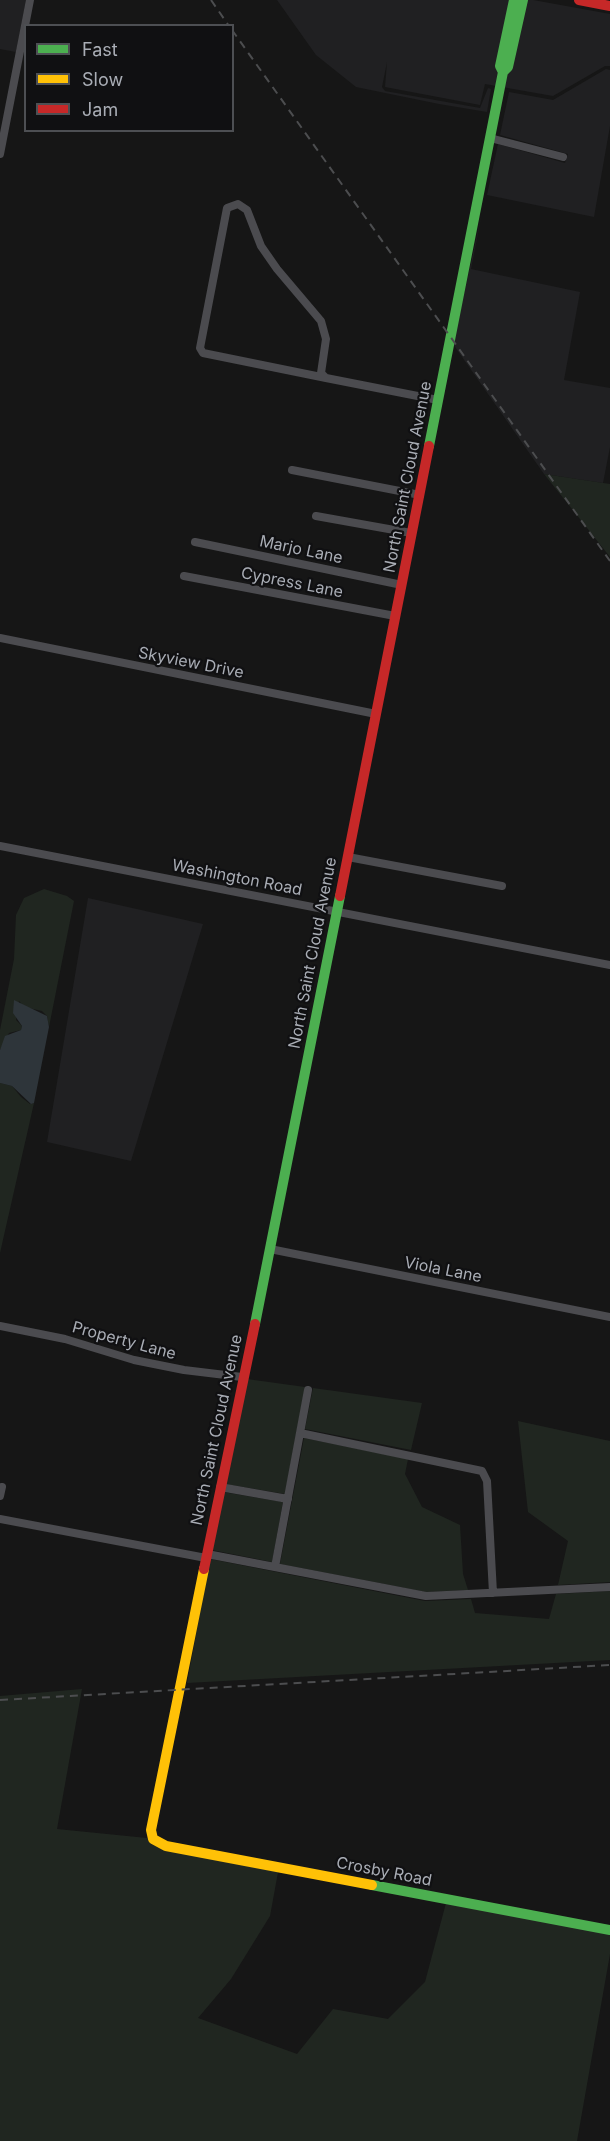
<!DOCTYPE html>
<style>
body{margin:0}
#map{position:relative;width:610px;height:2141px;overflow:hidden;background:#161616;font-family:Inter,sans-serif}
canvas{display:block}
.legend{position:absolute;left:24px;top:24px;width:210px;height:108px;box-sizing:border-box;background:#101012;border:2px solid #4d4f53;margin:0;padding:8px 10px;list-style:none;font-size:18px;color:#a9adb5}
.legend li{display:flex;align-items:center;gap:12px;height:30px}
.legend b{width:30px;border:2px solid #4d4f53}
</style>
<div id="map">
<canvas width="610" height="2141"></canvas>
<ul class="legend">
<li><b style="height:8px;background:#4caf50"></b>Fast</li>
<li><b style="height:8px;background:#ffc107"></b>Slow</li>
<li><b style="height:8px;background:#c62828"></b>Jam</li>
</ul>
</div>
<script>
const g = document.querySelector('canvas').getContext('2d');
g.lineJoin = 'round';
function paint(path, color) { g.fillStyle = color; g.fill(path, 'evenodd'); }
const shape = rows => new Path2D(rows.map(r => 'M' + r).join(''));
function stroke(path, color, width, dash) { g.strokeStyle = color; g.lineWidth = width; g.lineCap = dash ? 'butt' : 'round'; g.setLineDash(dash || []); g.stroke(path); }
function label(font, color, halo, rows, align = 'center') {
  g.font = font + ' Inter,sans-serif'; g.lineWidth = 4.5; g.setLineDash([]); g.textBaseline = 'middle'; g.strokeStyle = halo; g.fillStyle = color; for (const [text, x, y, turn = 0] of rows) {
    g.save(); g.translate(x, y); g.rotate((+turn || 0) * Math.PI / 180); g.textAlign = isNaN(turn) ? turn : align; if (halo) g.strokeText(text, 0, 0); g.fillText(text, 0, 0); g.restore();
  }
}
const built = shape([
 [0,0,26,0,16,52,0,49],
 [277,0,533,0,610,14,610,66,605,66,553,96,485,84,480,105,385,87,387,62,382,87,385,91,480,108,488,88,491,89,487,112,439,104,356,87,316,55],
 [606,69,610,70,610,126,594,217,487,195,498,144,565,163,568,154,500,135,509,92,553,100],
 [482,213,471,269,580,292,564,380,610,388,610,447,603,483,544,474,453,344],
 [88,898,203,924,131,1161,47,1142]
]);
const green = shape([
 [544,474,610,484,610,557,572,509],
 [44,889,67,896,74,901,49,1027,47,1016,42,1011,24,1007,19,1001,16,1020,22,1026,21,1030,9,1033,0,1050,0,1030,14,959,16,915,24,898],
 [0,1083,12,1086,21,1097,30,1104,34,1103,0,1253],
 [247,1379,305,1387,285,1494,225,1484],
 [313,1388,422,1403,411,1450,305,1429],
 [518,1421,610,1441,610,1582,558,1585,568,1541,528,1512],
 [304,1438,408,1459,405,1474,422,1507,460,1525,463,1574,468,1590,426,1592,280,1564],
 [223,1492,283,1502,272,1562,212,1550],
 [210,1559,425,1601,471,1599,475,1613,549,1619,556,1594,610,1591,610,1660,187,1683],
 [82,1689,57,1829,147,1838,151,1844,165,1850,278,1872,270,1916,231,1979,198,2018,297,2054,333,2009,388,2019,425,1982,446,1903,610,1934,610,1954,577,2141,0,2141,0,1696]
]);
const water = shape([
 [14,1000,47,1016,49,1027,34,1103,31,1104,12,1086,0,1083,0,1050,5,1036,21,1030,22,1026,13,1013]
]);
const street = shape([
 [490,138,563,157],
 [0,154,30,0],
 [326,378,203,353,200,348,227,208,238,204,247,210,261,246,277,269,321,321,326,339,321,373,326,378,438,400],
 [292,470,420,495],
 [316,516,411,533],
 [195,542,402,585],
 [184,576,395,616],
 [0,638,376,714],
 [0,846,610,965],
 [348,857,502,886],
 [270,1249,610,1317],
 [0,1326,65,1339,134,1360,184,1370,242,1377],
 [300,1433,482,1471,487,1481,493,1593],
 [220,1487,288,1499],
 [0,1496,2,1487],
 [0,1519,206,1558],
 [207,1554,426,1596,610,1587],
 [275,1567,308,1390]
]);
const fast = shape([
 [503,72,500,66,514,0],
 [429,446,503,72,508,67,523,0],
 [255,1324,340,896],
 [372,1885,610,1930]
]);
const slow = shape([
 [204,1569,151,1830,153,1839,166,1846,372,1885]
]);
const jam = shape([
 [579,0,610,6],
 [340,896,429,446],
 [204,1569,255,1324]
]);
const rail = shape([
 [211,0,229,26],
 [232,30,610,561],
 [0,1700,610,1665]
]);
const streetNames = [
 ["North Saint Cloud Avenue",408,477,-79],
 ["Marjo Lane",301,550,12],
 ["Cypress Lane",292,583,11],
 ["Skyview Drive",191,663,11],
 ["Washington Road",237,878,11],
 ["North Saint Cloud Avenue",313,953,-79],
 ["Viola Lane",443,1270,11],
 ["Property Lane",124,1341,15],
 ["North Saint Cloud Avenue",217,1430,-78],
 ["Crosby Road",384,1872,11]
];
paint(built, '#202022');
paint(green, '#202620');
paint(water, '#2e353a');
stroke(street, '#4b4b4f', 8);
stroke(fast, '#4caf50', 10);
stroke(slow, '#ffc107', 10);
stroke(jam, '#c62828', 10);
stroke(rail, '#4c4d4f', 2, [8, 6]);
label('16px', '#a9adb5', '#101012', streetNames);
</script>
